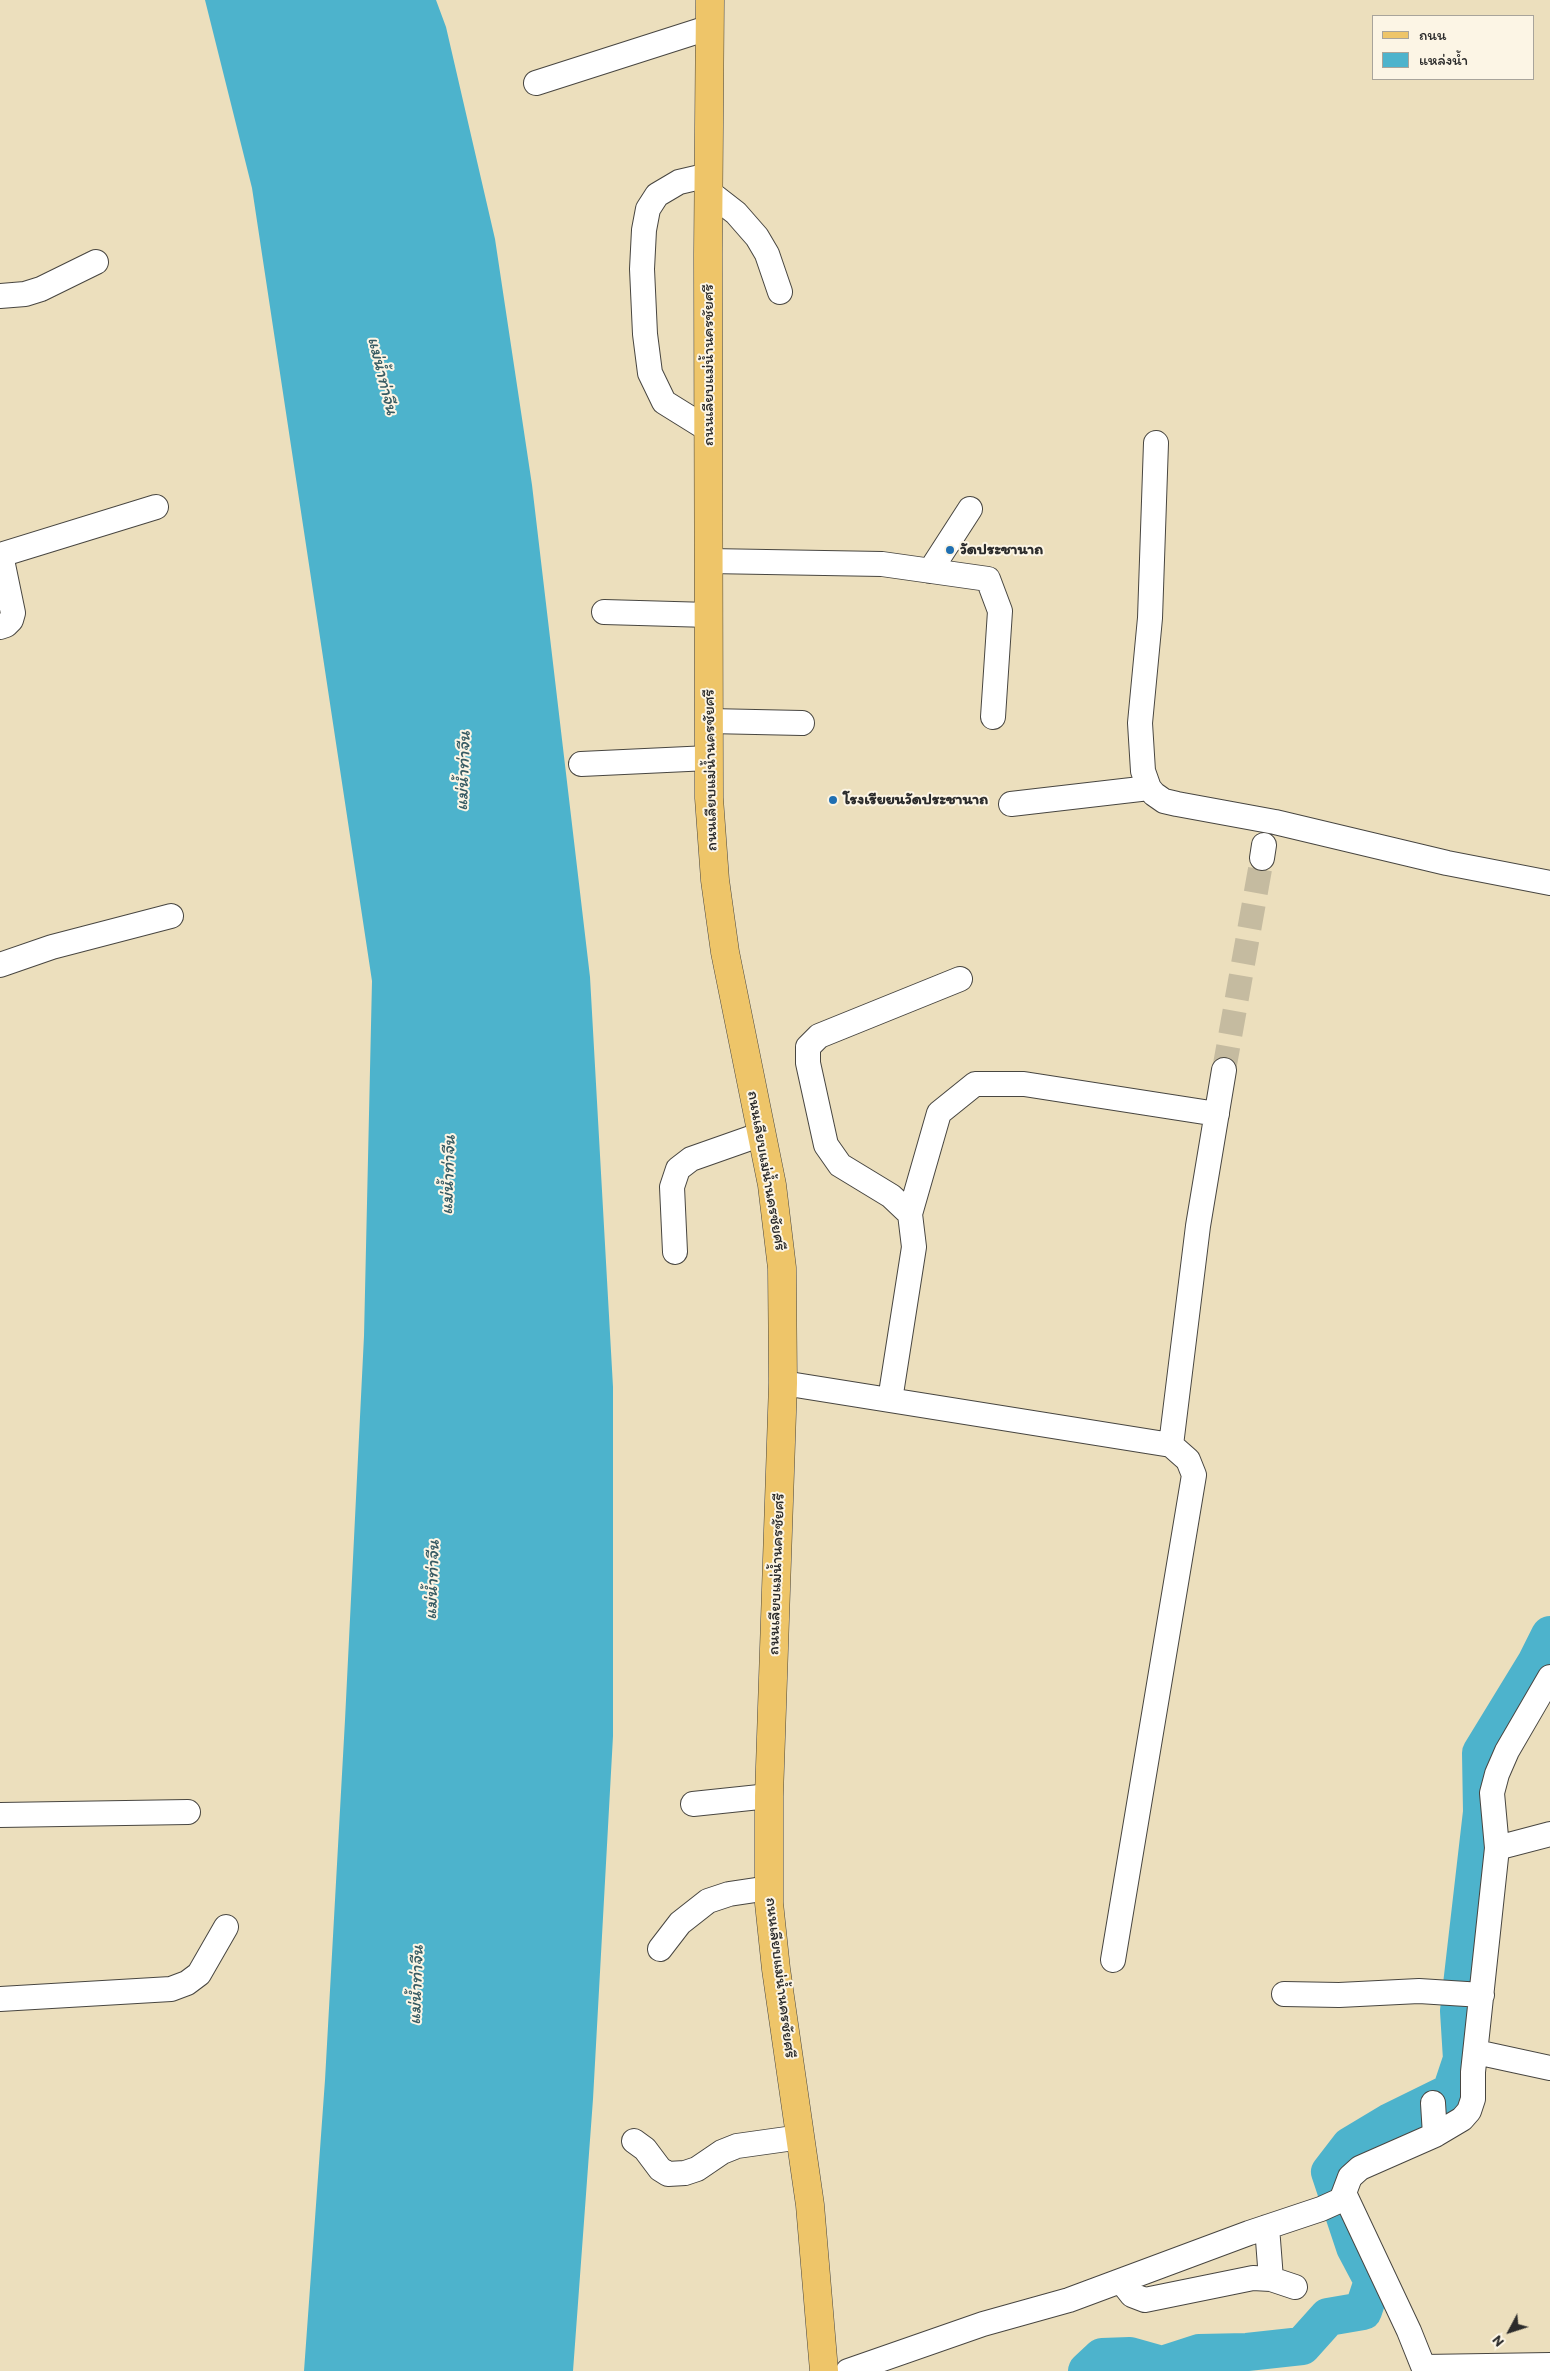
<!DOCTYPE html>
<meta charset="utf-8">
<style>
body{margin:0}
#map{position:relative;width:1550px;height:2371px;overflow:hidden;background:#ecdfbd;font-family:Itim,"Playpen Sans Thai",sans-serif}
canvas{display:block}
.legend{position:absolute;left:1372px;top:15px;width:162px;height:65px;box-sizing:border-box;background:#fcf5e5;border:1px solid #a8a49b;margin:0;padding:6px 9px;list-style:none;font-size:15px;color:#2b2b2b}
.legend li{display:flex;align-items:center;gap:10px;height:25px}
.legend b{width:25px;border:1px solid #a8a49b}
.north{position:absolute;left:1485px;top:2306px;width:50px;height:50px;-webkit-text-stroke:4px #fcf5e5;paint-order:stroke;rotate:230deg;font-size:14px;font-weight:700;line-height:20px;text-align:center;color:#2b2b2b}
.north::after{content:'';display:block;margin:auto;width:18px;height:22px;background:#2b2b2b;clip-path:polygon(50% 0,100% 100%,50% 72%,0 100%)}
</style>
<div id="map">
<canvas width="1550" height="2371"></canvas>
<ul class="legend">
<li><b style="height:6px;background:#eec569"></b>ถนน</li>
<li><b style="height:14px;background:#4db3cc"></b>แหล่งน้ำ</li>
</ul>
<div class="north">N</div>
</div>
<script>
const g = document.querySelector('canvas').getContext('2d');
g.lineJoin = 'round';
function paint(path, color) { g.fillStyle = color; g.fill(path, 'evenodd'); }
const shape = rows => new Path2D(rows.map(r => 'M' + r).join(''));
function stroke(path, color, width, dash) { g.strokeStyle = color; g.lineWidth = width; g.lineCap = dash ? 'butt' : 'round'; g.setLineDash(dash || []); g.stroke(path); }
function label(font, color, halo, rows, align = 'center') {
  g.font = font + ' Itim,"Playpen Sans Thai",sans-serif'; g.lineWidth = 4; g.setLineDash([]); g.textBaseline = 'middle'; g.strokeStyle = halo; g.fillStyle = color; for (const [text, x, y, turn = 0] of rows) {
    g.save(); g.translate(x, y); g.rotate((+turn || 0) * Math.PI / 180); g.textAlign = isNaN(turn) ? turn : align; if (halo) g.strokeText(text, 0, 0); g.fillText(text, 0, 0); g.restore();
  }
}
const water = shape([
 [205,0,436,0,446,27,495,239,532,485,590,977,613,1387,613,1736,593,2099,573,2371,304,2371,325,2080,345,1720,364,1336,372,981,252,188]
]);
const river = shape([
 [1087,2371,1102,2357,1130,2356,1162,2365,1199,2353,1247,2352,1302,2346,1328,2317,1363,2311,1373,2281,1355,2247,1330,2172,1350,2146,1390,2122,1451,2092,1462,2059,1459,2011,1482,1812,1481,1753,1536,1663,1550,1635]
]);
const minorTunnel = shape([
 [1224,1070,1262,858]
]);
const minor = shape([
 [536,83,711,27],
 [709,175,679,182,657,195,648,209,644,230,642,269,645,334,650,373,664,402,709,430],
 [709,192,736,213,757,237,767,254,780,292],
 [0,296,25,294,41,289,96,262],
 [1156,443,1150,618,1140,723,1143,771,1149,788,1154,794,1164,801,1177,804,1275,822,1447,863,1550,883],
 [0,555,156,507],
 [709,561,882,564,988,579,1000,611,993,717],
 [930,571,970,509],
 [604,612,709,615],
 [0,627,6,625,11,620,13,613,1,555],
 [709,721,802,723],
 [581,764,709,758],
 [1011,804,1149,788],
 [1262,858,1264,845],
 [0,965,52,947,171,916],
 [910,1214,939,1113,975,1084,1024,1084,1217,1114],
 [675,1252,672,1187,678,1169,691,1159,762,1134],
 [783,1383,1171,1445,1188,1460,1194,1475,1113,1960],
 [890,1400,914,1247,910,1214,891,1196,840,1165,826,1145,808,1063,808,1047,819,1036,960,979],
 [1171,1445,1198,1226,1224,1070],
 [693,1804,769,1796],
 [0,1815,188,1812],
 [1497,1848,1550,1834],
 [660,1949,680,1923,708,1901,729,1894,769,1888],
 [1284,1994,1339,1995,1419,1991,1482,1995],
 [0,1999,171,1989,187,1983,199,1974,226,1927],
 [1476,2052,1550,2068],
 [1433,2103,1435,2135],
 [634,2141,645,2149,660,2169,668,2174,685,2173,697,2169,722,2152,737,2146,801,2137],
 [1344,2193,1350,2177,1360,2168,1435,2135,1462,2119,1469,2111,1473,2099,1473,2072,1497,1848,1492,1793,1497,1774,1507,1751,1550,1677],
 [1267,2227,1271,2279],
 [1121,2281,1132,2295,1145,2300,1253,2278,1271,2279,1295,2287],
 [1424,2367,1550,2365],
 [848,2371,983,2324,1069,2300,1249,2233,1321,2209,1341,2200,1344,2193,1409,2331,1425,2371]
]);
const major = shape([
 [710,0,708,254,709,798,715,880,725,952,772,1185,782,1268,783,1383,769,1796,769,1903,776,1969,810,2205,824,2371]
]);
const markers = [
 [950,550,5,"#1f6fb2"],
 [833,800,5,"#1f6fb2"]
];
const streetNames = [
 ["ถนนเลียบแม่น้ำนครชัยศรี",709,365,-90],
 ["ถนนเลียบแม่น้ำนครชัยศรี",711,770,-91],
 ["ถนนเลียบแม่น้ำนครชัยศรี",766,1171,80],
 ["ถนนเลียบแม่น้ำนครชัยศรี",777,1574,-88],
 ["ถนนเลียบแม่น้ำนครชัยศรี",780,1978,83]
];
const poiNames = [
 ["วัดประชานาถ",960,550],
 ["โรงเรียยนวัดประชานาถ",843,800]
];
const waterNames = [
 ["แม่น้ำท่าจีน",382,376,76],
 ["แม่น้ำท่าจีน",464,771,-88],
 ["แม่น้ำท่าจีน",449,1175,-88],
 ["แม่น้ำท่าจีน",433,1580,-88],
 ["แม่น้ำท่าจีน",417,1985,-88]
];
paint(water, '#4db3cc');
stroke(river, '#4db3cc', 38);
stroke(minorTunnel, '#c5bba0', 24, [24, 12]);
stroke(minor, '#484641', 26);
stroke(major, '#484641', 29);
stroke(minor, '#fff', 24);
stroke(major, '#eec569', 28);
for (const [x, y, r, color] of markers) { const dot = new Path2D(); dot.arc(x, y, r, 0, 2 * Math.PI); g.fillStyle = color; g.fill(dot); stroke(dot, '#fcf5e5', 2); }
label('16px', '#2b2b2b', '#fcf5e5', streetNames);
label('bold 16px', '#2b2b2b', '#fcf5e5', poiNames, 'left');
label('italic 18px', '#375b63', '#fcf5e5', waterNames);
</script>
